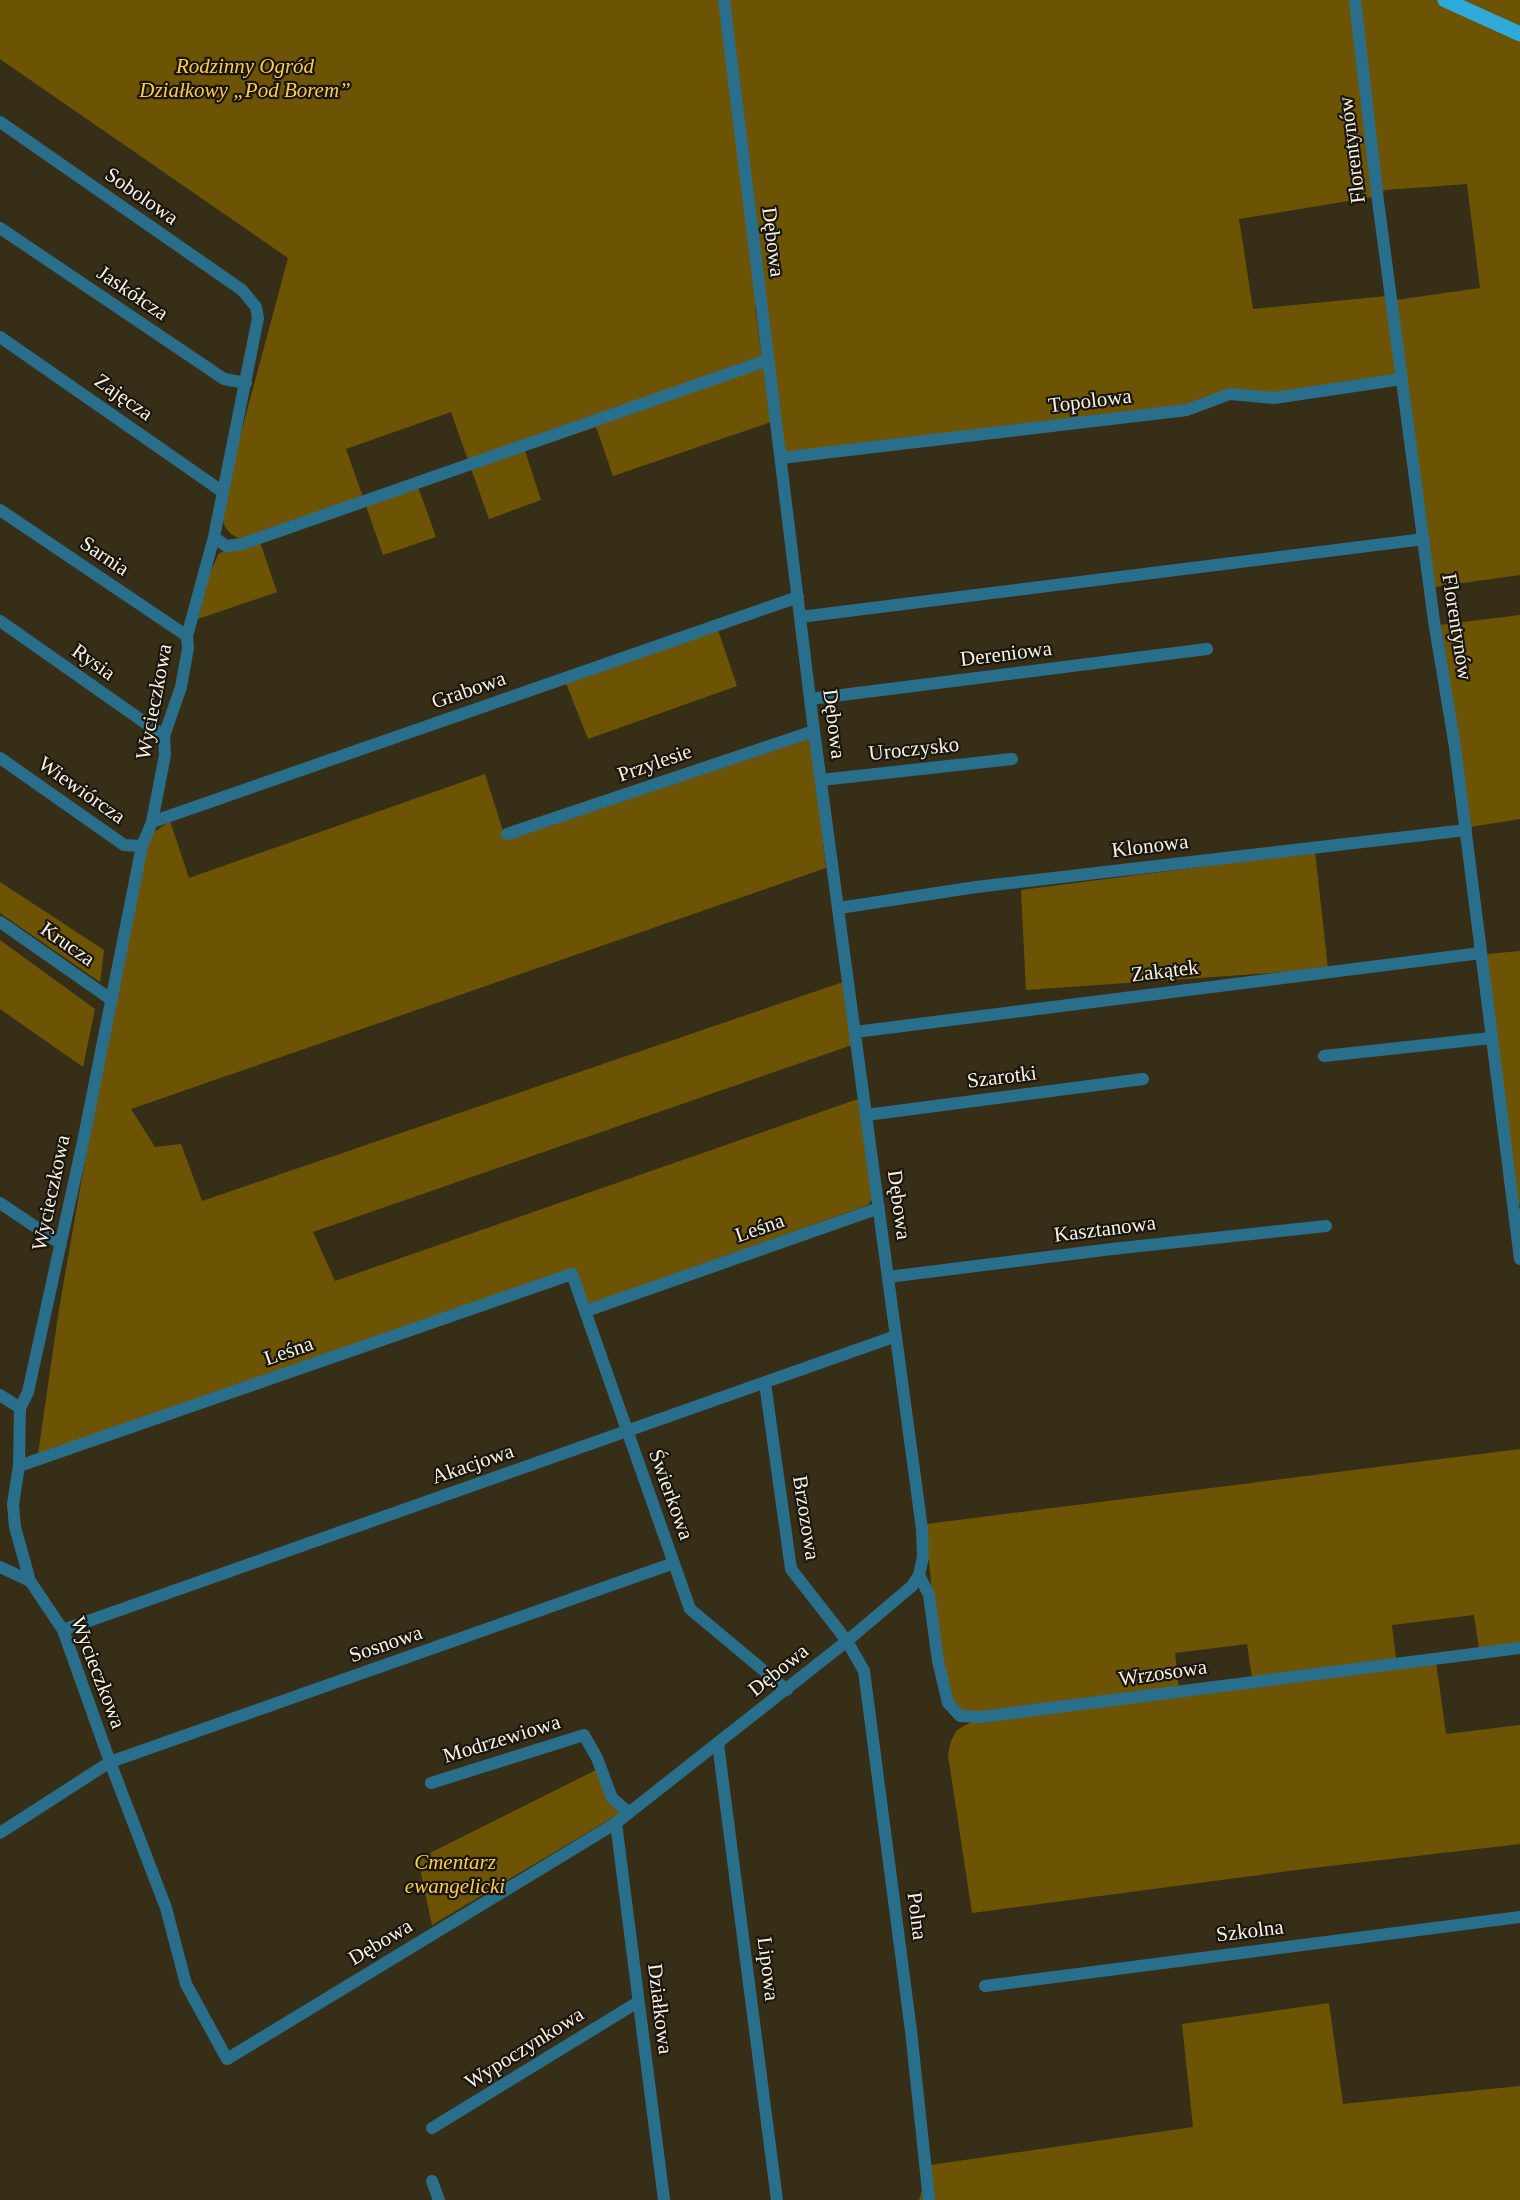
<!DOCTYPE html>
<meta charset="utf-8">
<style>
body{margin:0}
canvas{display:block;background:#372e18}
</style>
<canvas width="1520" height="2200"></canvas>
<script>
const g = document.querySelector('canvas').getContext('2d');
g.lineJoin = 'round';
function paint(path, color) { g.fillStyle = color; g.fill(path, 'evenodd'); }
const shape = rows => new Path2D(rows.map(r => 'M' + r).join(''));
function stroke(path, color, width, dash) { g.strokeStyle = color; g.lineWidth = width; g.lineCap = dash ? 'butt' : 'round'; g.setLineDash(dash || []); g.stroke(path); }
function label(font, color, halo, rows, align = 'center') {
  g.font = font + ' Georgia,serif'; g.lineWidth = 4.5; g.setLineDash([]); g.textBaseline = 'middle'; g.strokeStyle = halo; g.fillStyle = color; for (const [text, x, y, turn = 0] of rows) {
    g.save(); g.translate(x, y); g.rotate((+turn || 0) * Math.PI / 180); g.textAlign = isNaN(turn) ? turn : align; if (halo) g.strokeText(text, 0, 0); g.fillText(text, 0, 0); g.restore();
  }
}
const green = shape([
 [0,0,1520,0,1520,575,1434,587,1396,300,1480,288,1467,184,1385,190,1373,197,1239,219,1253,309,1387,296,1397,376,1273,394,1230,392,1185,406,784,456,765,302,755,306,771,422,613,476,596,427,525,451,541,500,489,519,451,412,346,449,364,500,241,539,238,538,231,534,225,527,222,517,226,489,288,258,0,59],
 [418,487,436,537,383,555,366,506],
 [260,542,277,592,198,619,204,587,219,553],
 [1520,615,1520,819,1470,827,1439,625],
 [718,630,737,686,588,739,566,683],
 [811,738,826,868,131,1109,155,1147,181,1144,202,1201,843,982,852,1045,313,1232,335,1281,858,1099,872,1199,868,1205,586,1306,573,1272,38,1454,59,1309,100,1075,149,839,154,832,170,821,189,878,485,774,504,834,769,748],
 [1315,852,1328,969,1026,990,1021,890],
 [0,882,104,950,100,982,0,913],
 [0,940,95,1009,83,1067,0,1009],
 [1520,951,1520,1204,1516,1204,1487,954],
 [1520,1449,1520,1644,1479,1648,1474,1615,1392,1625,1396,1659,1252,1678,1247,1644,1175,1653,1179,1691,966,1713,951,1701,932,1594,926,1524],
 [1436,1662,1446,1734,1520,1725,1520,1844,1304,1869,972,1913,948,1755,951,1741,957,1730,971,1722],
 [598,1769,622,1812,432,1925,418,1859],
 [1329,2003,1343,2104,1520,2086,1520,2200,919,2200,930,2165,1193,2127,1182,2024]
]);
const minor = shape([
 [1355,0,1378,201,1434,621,1455,747,1520,1259],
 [0,122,242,290,256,307,258,318,214,537,187,636,188,648,181,687,164,736,165,755,152,822,142,846,84,1137,28,1392,20,1408,19,1466,13,1504,15,1527,30,1581,63,1630,110,1762,166,1908,186,1984,227,2059,616,1823,847,1641,912,1586,919,1575,923,1557,922,1529,814,731,724,0],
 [0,228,224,379,246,383],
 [0,337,223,492],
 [781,458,1187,410,1230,394,1274,398,1402,379],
 [0,510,187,636],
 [214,537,226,546,242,544,768,360],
 [800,617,1424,539],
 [0,621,164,736],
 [810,699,1207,649],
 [0,758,124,845,142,846],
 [821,780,1012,759],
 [152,822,798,597],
 [507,834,814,731],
 [839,908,976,887,1466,830],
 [0,922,112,1000],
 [855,1032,1481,953],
 [1324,1056,1491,1038],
 [866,1115,1143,1079],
 [0,1203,61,1244],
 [888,1277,1112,1249,1326,1226],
 [586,1311,879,1208],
 [765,1383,791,1569,847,1641,864,1671,911,2031,929,2200],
 [0,1395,20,1408],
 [19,1466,572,1274,690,1609,787,1690],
 [0,1567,30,1581],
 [919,1575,929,1595,938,1661,948,1703,960,1716,980,1717,1520,1648],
 [63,1630,896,1336],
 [718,1744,777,2200],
 [431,1783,584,1735,597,1758,612,1798,629,1813],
 [616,1823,664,2200],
 [0,1833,110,1762,674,1563],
 [985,1986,1520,1917],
 [432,2128,638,2002],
 [432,2181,439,2200]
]);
const major = shape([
 [1445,0,1520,34]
]);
const parkNames = [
 ["Rodzinny Ogród",245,67],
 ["Działkowy „Pod Borem”",245,91],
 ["Cmentarz",455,1863],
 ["ewangelicki",455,1887]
];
const streetNames = [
 ["Florentynów",1353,150,-97],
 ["Sobolowa",141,197,35],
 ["Dębowa",772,242,83],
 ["Jaskółcza",132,294,34],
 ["Zajęcza",123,398,35],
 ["Topolowa",1090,402,-7],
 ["Sarnia",104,557,34],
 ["Florentynów",1456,627,81],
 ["Dereniowa",1006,655,-7],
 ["Rysia",93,663,35],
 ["Grabowa",469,691,-19],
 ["Wycieczkowa",155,702,-79],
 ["Dębowa",833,724,83],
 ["Uroczysko",914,750,-6],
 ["Przylesie",655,764,-19],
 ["Wiewiórcza",81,791,35],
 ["Klonowa",1150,847,-7],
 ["Krucza",67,945,35],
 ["Zakątek",1165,972,-7],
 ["Szarotki",1002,1078,-7],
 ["Wycieczkowa",52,1193,-78],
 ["Dębowa",898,1205,82],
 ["Leśna",760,1229,-19],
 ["Kasztanowa",1105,1230,-7],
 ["Leśna",289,1352,-19],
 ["Akacjowa",473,1465,-19],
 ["Świerkowa",670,1495,70],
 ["Brzozowa",805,1518,81],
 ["Sosnowa",386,1645,-19],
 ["Dębowa",779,1671,-39],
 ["Wycieczkowa",97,1673,69],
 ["Wrzosowa",1163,1674,-8],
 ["Modrzewiowa",502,1740,-17],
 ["Polna",916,1916,83],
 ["Szkolna",1250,1932,-7],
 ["Dębowa",381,1943,-31],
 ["Lipowa",767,1969,83],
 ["Działkowa",659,2009,83],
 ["Wypoczynkowa",525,2049,-32]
];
paint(green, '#6d5404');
stroke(minor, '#296f8b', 12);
stroke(major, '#2faad8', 15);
label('italic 21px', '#fccb4b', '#1a160d', parkNames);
label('21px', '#f7f2e4', '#1a160d', streetNames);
</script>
